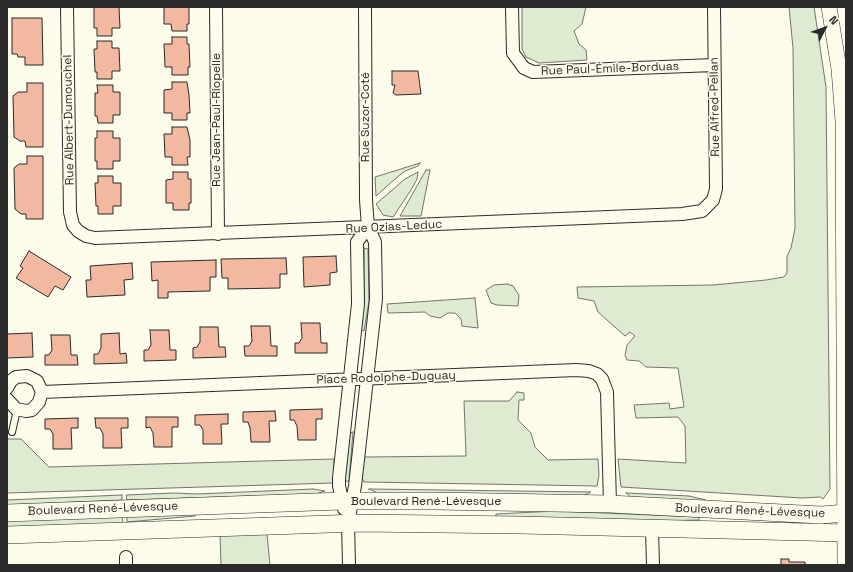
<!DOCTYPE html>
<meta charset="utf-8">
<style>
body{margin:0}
#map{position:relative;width:853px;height:572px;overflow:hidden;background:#fdfbea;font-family:"Space Grotesk",sans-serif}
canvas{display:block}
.frame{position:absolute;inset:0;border:8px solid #2b2b2b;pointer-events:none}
.north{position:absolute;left:805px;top:8px;width:40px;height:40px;-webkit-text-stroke:3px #fdfbea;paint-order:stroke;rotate:49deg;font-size:11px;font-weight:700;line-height:16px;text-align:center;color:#2b2b2b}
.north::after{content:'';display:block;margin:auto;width:14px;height:18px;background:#2b2b2b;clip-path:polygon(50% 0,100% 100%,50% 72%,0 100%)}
</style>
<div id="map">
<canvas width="853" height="572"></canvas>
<div class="frame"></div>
<div class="north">N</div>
</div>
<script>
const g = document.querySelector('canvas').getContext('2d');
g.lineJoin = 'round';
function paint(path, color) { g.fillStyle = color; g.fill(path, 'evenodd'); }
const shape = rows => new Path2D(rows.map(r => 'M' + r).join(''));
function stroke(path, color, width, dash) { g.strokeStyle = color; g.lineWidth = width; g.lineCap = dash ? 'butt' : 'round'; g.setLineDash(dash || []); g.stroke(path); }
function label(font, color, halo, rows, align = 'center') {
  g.font = font + ' "Space Grotesk",sans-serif'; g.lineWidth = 3; g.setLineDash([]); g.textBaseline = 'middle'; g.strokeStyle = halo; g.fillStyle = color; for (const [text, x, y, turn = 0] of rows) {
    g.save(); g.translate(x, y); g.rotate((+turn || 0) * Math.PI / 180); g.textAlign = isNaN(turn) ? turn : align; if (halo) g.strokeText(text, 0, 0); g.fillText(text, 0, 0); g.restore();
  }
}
const green = shape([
 [522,7,586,7,582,24,574,31,579,44,586,50,587,60,539,63,526,57,522,49,522,7],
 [789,7,814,7,826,87,830,489,823,499,820,497,802,498,621,487,618,459,686,463,685,426,678,417,636,418,634,405,669,403,670,409,684,407,678,368,646,367,639,361,627,360,625,355,627,345,635,336,630,332,625,336,598,312,594,301,578,298,577,287,713,285,766,280,784,277,787,273,787,256,791,248,795,228,793,48,789,7],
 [420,163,418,166,405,171,395,179,376,196,375,177,420,163],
 [426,170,430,170,421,216,400,216,426,170],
 [418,172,417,179,411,190,393,217,383,215,376,204,405,179,418,172],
 [364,248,368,249,369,301,364,331,361,330,364,300,364,248],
 [507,284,513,286,519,295,518,306,497,305,491,303,486,290,494,285,507,284],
 [475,298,478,328,462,326,461,319,455,313,448,313,440,318,430,316,425,312,388,313,387,304,475,298],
 [517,392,524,393,524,400,519,400,518,420,531,433,535,447,548,460,598,459,599,475,597,486,364,482,361,475,364,457,466,456,464,401,509,401,517,392],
 [353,432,349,480,348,482,345,480,350,433,353,432],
 [7,439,21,439,49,467,334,459,334,477,333,483,7,493,7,439],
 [313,489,325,491,316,494,127,500,126,495,174,493,197,494,313,489],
 [369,489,591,492,583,496,378,493,369,489],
 [626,493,689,496,706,500,707,502,631,497,626,493],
 [122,495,122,500,7,505,7,500,122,495],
 [556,511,699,517,699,520,648,521,496,517,496,514,556,511],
 [195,512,195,516,127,522,127,515,195,512],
 [122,516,123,523,7,528,7,520,122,516],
 [267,534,270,565,221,565,220,535,267,534]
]);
const building = shape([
 [94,7,119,7,120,28,112,28,112,36,97,36,97,28,94,28,94,7],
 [164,7,189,7,189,24,187,24,187,31,172,31,171,24,164,24,164,7],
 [12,18,42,18,43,65,25,65,25,57,18,57,17,54,12,54,12,18],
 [172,37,187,37,187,44,189,44,190,67,188,67,188,75,172,75,172,67,165,67,164,44,172,44,172,37],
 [97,41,112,41,112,48,119,48,120,71,112,71,112,79,97,79,97,72,95,72,94,49,97,49,97,41],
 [392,71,418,71,421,94,396,95,393,93,395,85,392,85,392,71],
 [172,82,187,82,189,95,190,113,187,113,187,120,172,120,172,113,164,113,164,90,172,89,172,82],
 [27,83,43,83,43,147,26,147,25,141,20,141,14,137,13,96,18,92,27,92,27,83],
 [97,85,113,85,113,92,120,92,120,115,113,115,113,123,98,123,97,116,95,116,95,93,98,93,97,85],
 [172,127,187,127,190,140,190,157,187,157,188,165,172,165,172,157,165,157,164,134,172,134,172,127],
 [97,131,113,131,113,138,120,138,120,161,113,161,113,169,97,169,97,161,95,161,95,138,97,138,97,131],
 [27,156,43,156,43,219,26,219,26,214,21,214,15,209,14,168,19,164,27,164,27,156],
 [173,172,188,172,188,179,191,179,191,203,189,203,189,210,173,210,173,203,166,203,166,180,173,179,173,172],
 [98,176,113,176,113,183,121,183,121,206,113,206,113,214,98,214,98,206,96,206,95,183,98,183,98,176],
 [29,251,71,277,63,290,55,286,48,297,16,278,23,268,20,266,29,251],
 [336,256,337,272,330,273,330,285,304,287,303,257,336,256],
 [286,258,287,274,280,274,280,288,228,289,228,278,222,278,221,259,286,258],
 [216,260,216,277,210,277,210,291,168,292,168,298,158,298,158,280,152,281,151,262,216,260],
 [132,263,133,279,124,280,125,295,87,297,86,280,91,280,90,266,132,263],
 [301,323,320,323,321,343,327,343,327,353,295,353,295,343,299,343,302,338,301,323],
 [251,326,270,326,271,346,277,346,277,356,245,356,244,346,249,346,252,341,251,326],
 [200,327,218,327,219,347,225,347,226,357,193,358,193,348,197,347,200,342,200,327],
 [150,330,169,330,170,350,176,350,176,360,144,361,144,350,148,350,151,345,150,330],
 [32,333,33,357,7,358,7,334,32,333],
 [119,333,120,354,126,353,127,363,94,364,94,354,98,354,101,348,101,334,119,333],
 [51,335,70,335,71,355,77,355,78,365,45,365,45,355,49,355,52,350,51,335],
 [322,409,322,419,316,419,316,440,298,440,297,426,294,420,290,420,290,410,322,409],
 [275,411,276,421,269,421,270,442,251,442,250,428,248,422,243,422,243,412,275,411],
 [228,414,228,424,221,424,222,444,203,444,203,430,200,425,195,425,195,415,228,414],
 [146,417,178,417,178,427,172,427,172,447,154,447,153,433,150,427,146,428,146,417],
 [78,418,78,428,71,428,72,449,53,449,53,434,50,429,45,429,45,419,78,418],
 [95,418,128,418,128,428,121,428,122,448,103,448,103,434,100,428,96,428,95,418],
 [781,559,789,559,789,562,805,562,805,565,781,565,781,559]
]);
const service = shape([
 [12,432,17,410]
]);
const minor = shape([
 [67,7,70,212,73,225,78,231,86,236,95,238,682,214,702,211,713,200,716,189,714,7],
 [216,7,218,234],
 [512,7,513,53,524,68,533,72,714,65],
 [7,388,11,381,16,377,27,376,37,381,42,392,39,402,32,410,26,411,16,409,7,399],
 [42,392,576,370,589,371,597,374,602,379,607,392,610,504],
 [344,509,339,486,339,478,358,304,357,242,368,227],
 [652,529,653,565],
 [126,557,126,565],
 [349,565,348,523,355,486,376,299,375,242,368,227,366,200,365,7]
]);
const tertiary = shape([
 [829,7,839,69,843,121,845,565]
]);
const secondary = shape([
 [7,513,342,501,434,501,610,504,821,515,846,513],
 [7,535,359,523,520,525,846,533]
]);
const streetNames = [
 ["Rue Paul-Émile-Borduas",610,69,-2],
 ["Rue Alfred-Pellan",715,107,-91],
 ["Rue Suzor-Coté",366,117,-90],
 ["Rue Albert-Dumouchel",69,120,-91],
 ["Rue Jean-Paul-Riopelle",217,120,-90],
 ["Rue Ozias-Leduc",394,227,-3],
 ["Place Rodolphe-Duguay",386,378,-2],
 ["Boulevard René-Lévesque",426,502],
 ["Boulevard René-Lévesque",103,509,-2],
 ["Boulevard René-Lévesque",750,511,2]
];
paint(green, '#deebd1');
stroke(green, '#74746e', 1);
paint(building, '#f2b8a0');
stroke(building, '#2b2b2b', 1);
stroke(service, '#2b2b2b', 8);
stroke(minor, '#2b2b2b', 14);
stroke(tertiary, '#2b2b2b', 16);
stroke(secondary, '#2b2b2b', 18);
stroke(service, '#fdfbea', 6);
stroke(minor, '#fdfbea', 12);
stroke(tertiary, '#fdfbea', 15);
stroke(secondary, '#fdfbea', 17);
label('12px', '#2b2b2b', '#fdfbea', streetNames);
</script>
